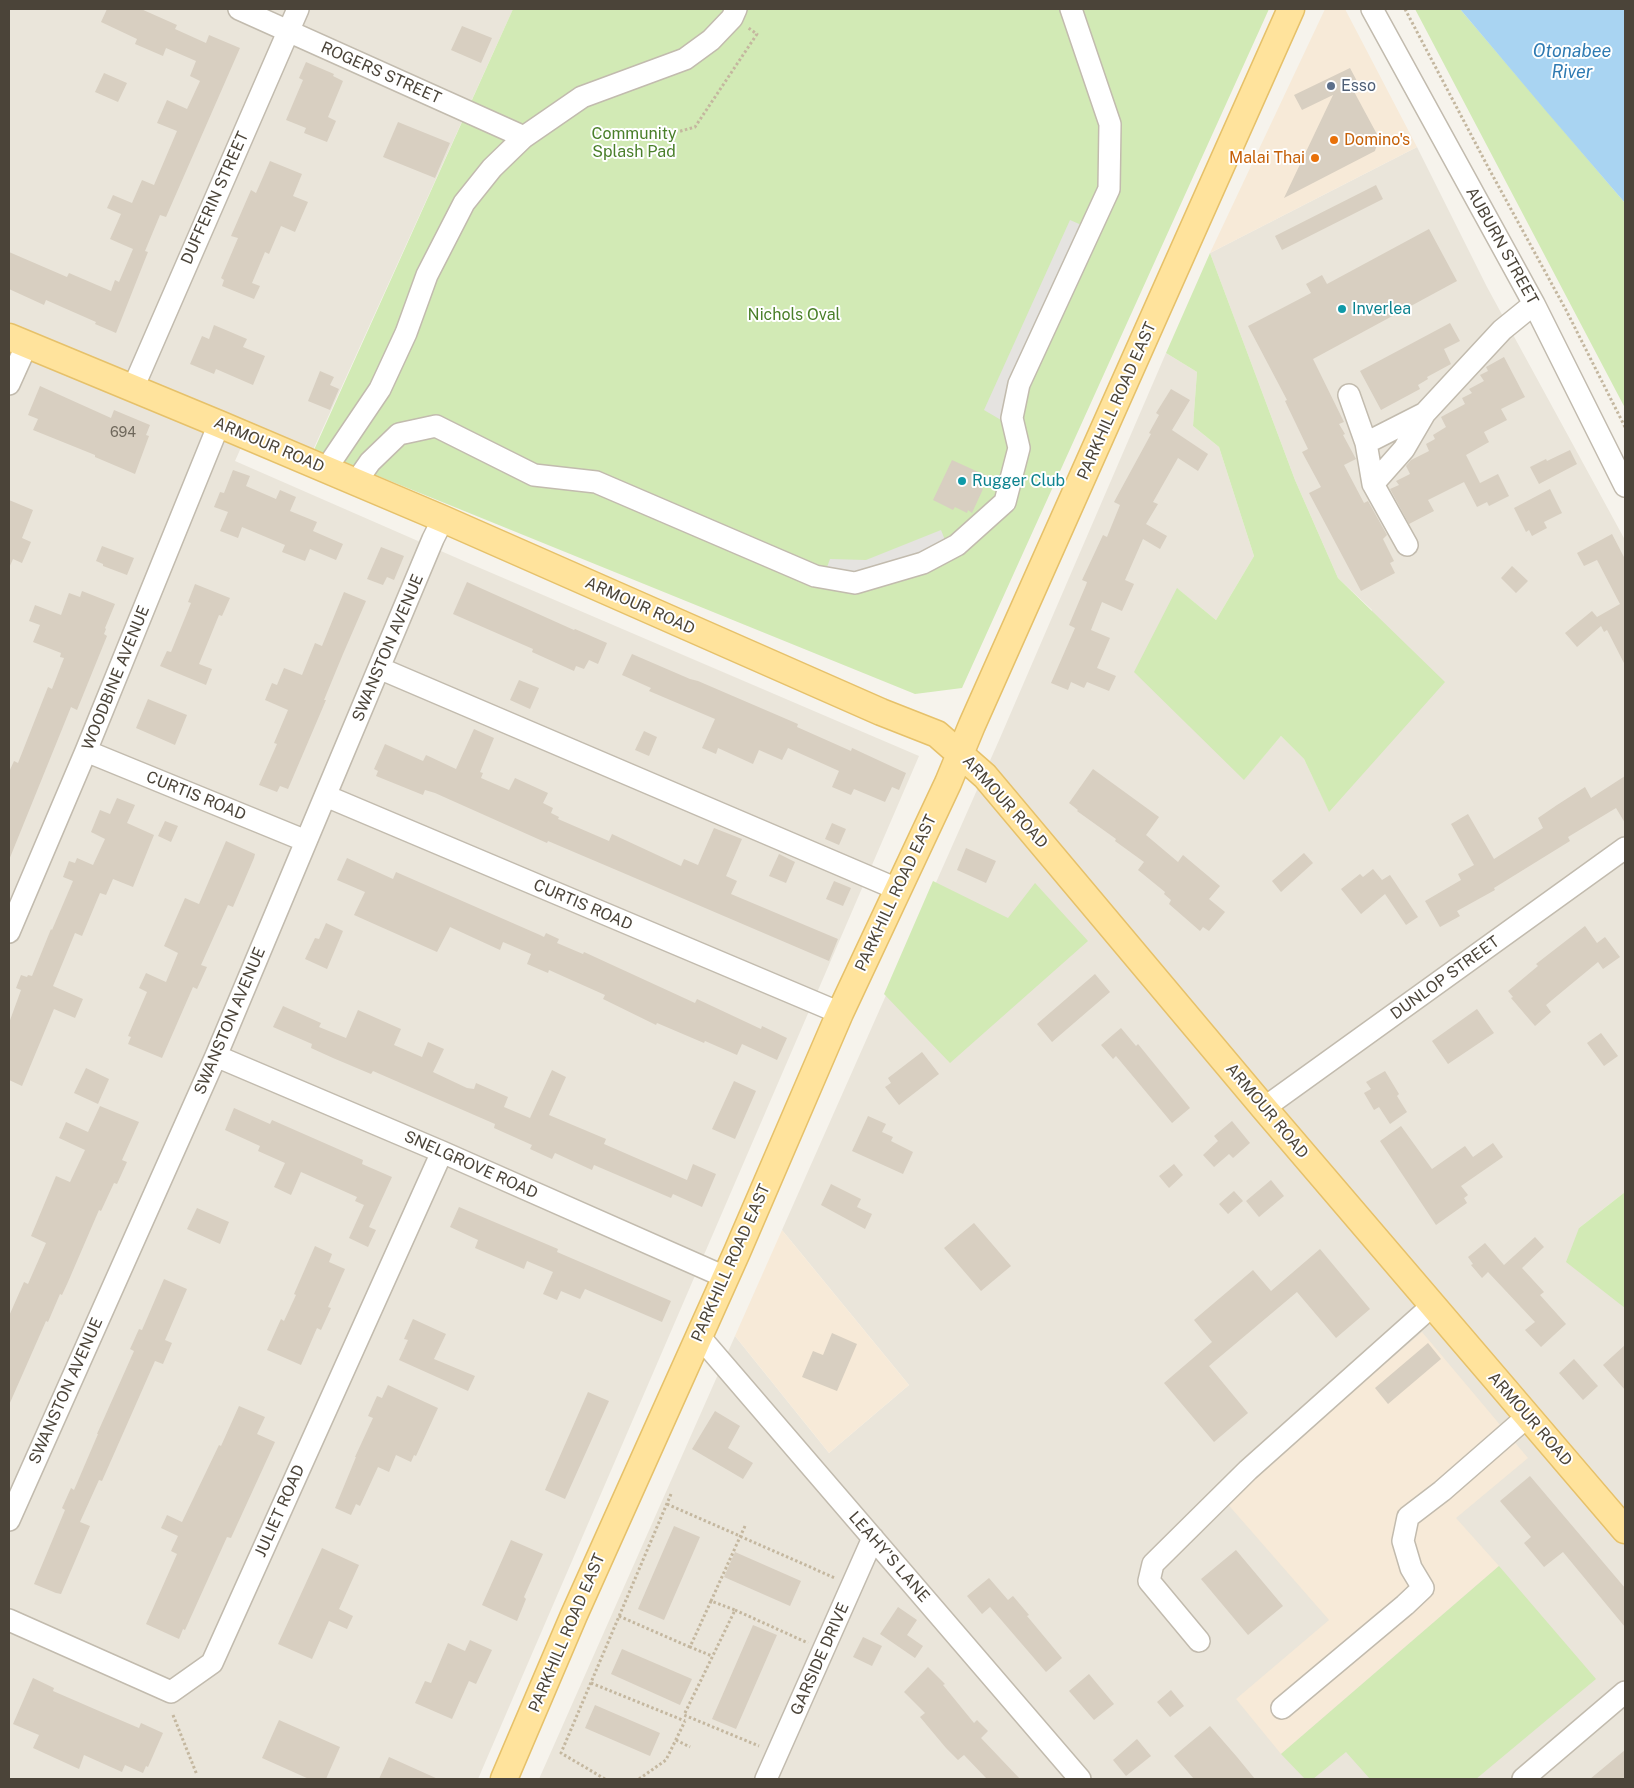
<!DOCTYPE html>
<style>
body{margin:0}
#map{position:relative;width:1634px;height:1788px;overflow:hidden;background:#f6f3ec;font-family:"Public Sans",sans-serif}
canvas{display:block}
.frame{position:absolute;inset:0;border:10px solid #4b4439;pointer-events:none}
</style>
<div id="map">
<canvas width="1634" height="1788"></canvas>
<div class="frame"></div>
</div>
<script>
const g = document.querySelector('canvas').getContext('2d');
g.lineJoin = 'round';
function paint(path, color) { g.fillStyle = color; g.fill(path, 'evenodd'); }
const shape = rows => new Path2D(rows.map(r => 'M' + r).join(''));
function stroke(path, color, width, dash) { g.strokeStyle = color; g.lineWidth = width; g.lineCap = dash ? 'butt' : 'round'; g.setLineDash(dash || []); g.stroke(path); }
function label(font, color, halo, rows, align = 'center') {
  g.font = font + ' "Public Sans",sans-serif'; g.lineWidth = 4; g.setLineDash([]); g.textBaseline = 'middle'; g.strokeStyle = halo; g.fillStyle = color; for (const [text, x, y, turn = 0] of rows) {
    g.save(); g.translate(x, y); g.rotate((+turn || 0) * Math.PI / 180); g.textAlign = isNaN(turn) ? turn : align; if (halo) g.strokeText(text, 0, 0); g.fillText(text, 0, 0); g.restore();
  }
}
const residential = shape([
 [9,9,513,9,313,450,252,423,235,461,466,562,919,756,478,1779,12,1779,9,1778],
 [1417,147,1487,287,1625,540,1625,1192,1579,1228,1619,1302,1625,1308,1625,1779,539,1779,735,1336,829,1453,909,1385,782,1230,1000,738,1166,353,1197,372,1193,426,1219,447,1254,556,1216,620,1178,589,1244,779,1281,736,1304,759,1329,811,1372,610,1338,578,1295,480,1210,253]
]);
const commercial = shape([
 [1325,9,1345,9,1417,147,1210,253],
 [782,1230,909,1385,829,1453,735,1336],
 [1422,1332,1528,1458,1456,1518,1499,1566,1281,1754,1236,1699,1329,1620,1225,1501]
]);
const green = shape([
 [513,9,1269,9,962,688,915,694,314,450],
 [1415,9,1460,9,1625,203,1625,408],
 [1210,253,1295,480,1338,578,1445,682,1329,812,1304,759,1281,736,1244,780,1134,672,1177,588,1216,620,1254,556,1219,447,1193,426,1197,372,1166,353],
 [933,881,1008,918,1035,883,1088,941,950,1063,884,994],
 [1625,1192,1625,1308,1566,1262,1579,1228],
 [1499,1566,1596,1679,1476,1779,1370,1779,1346,1752,1313,1779,1305,1779,1281,1754]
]);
const parking = shape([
 [1070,220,1086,227,1001,420,984,410],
 [941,530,947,545,862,573,826,570,830,559,866,560]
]);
const water = shape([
 [1460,9,1625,9,1625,203,1546,111]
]);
const building = shape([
 [107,9,141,9,177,25,175,29,206,43,209,35,240,48,166,217,160,215,145,251,148,252,116,333,95,324,96,322,46,300,44,305,9,289,9,252,67,277,69,273,111,291,115,280,119,282,133,249,110,239,121,214,107,208,113,195,132,203,142,180,154,185,177,131,157,123,167,100,187,109,200,81,190,76,196,61,166,48,163,56,135,44,137,39,101,22],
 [462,26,492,38,481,63,451,50],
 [306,62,334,74,333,76,343,81,328,117,336,121,327,142,304,133,306,128,286,120,303,80,299,78],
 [1350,68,1358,83,1351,86,1379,138,1375,151,1284,198,1333,95,1302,110,1294,95],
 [104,73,127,83,118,102,95,92],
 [398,122,450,143,435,178,383,157],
 [270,161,302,174,293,196,308,202,295,232,281,226,269,254,265,252,252,283,260,286,254,299,222,286,224,280,221,278,238,238,231,236,251,190,256,193],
 [1376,185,1383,199,1282,250,1275,236],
 [1429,229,1457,281,1313,359,1344,422,1339,424,1345,434,1343,435,1356,459,1344,465,1364,503,1368,501,1387,535,1383,539,1394,561,1390,563,1395,573,1361,591,1309,493,1321,487,1302,452,1308,449,1285,401,1287,400,1248,326,1311,293,1306,284,1322,275,1327,284],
 [1450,323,1460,341,1444,349,1451,364,1427,377,1428,379,1418,385,1420,389,1381,410,1360,371],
 [214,325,247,339,243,347,265,356,253,385,216,369,214,374,190,364,202,336,209,339],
 [1504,357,1525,397,1501,409,1507,420,1484,432,1489,442,1466,455,1480,483,1498,474,1509,496,1489,506,1487,502,1477,507,1464,482,1428,500,1434,511,1409,524,1390,489,1399,485,1396,481,1410,474,1406,466,1411,460,1429,451,1426,444,1435,439,1433,435,1446,427,1441,417,1465,404,1462,398,1472,393,1469,389,1484,381,1480,375,1488,371,1486,367],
 [320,371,334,377,330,385,339,389,330,410,308,401],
 [40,386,111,418,114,410,150,425,146,435,149,436,135,474,95,457,95,455,33,430,38,419,28,415],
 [1171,389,1190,400,1172,430,1208,454,1198,471,1178,458,1153,502,1158,504,1146,524,1167,536,1160,549,1143,539,1125,580,1134,584,1122,611,1102,602,1091,630,1110,638,1097,668,1116,676,1109,691,1087,682,1084,688,1071,682,1068,690,1051,683,1075,628,1069,625,1086,585,1087,582,1082,580,1103,535,1107,537,1120,505,1114,502,1151,434,1149,433,1159,415,1156,413],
 [1570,450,1577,464,1539,484,1530,467,1546,459,1547,461],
 [952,460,985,475,979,487,983,489,972,513,968,510,967,513,955,507,953,510,933,500],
 [233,470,250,476,246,486,276,499,280,490,296,497,290,511,317,522,313,531,343,544,336,560,310,549,305,561,282,552,285,545,242,527,238,538,220,531,228,512,214,507,220,492,224,493],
 [1550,489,1562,513,1544,522,1547,528,1532,536,1529,530,1526,532,1514,508],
 [9,500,33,510,22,538,31,542,22,563,13,559,9,568],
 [1612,534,1625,559,1625,665,1607,630,1604,632,1601,626,1577,647,1565,633,1592,611,1597,617,1620,604,1597,560,1584,566,1577,553],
 [102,546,134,558,127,575,103,566,103,564,96,561],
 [381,547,404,556,394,580,387,577,383,585,367,579],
 [1512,566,1528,581,1516,593,1501,578],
 [467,582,574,630,575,629,607,643,598,664,589,660,584,669,576,666,574,671,532,652,533,649,453,614],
 [195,584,230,598,222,616,219,615,199,664,212,669,206,685,160,666,167,651,171,652,191,603,188,602],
 [82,591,115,604,105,628,106,629,104,634,107,636,77,710,71,707,9,860,9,772,14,761,18,763,48,687,52,689,64,658,60,657,61,653,33,642,40,625,29,621,35,605,61,615,69,593,80,597],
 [344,592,366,601,343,654,324,700,326,700,288,789,280,786,277,792,259,785,277,744,274,743,288,710,265,700,272,683,277,685,284,668,302,675,315,643,322,646],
 [632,654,690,679,698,681,798,724,797,727,851,751,852,748,906,773,899,790,892,787,885,802,854,789,851,795,832,787,839,771,788,748,782,760,759,750,753,764,718,748,716,754,702,748,715,719,649,691,651,688,622,675],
 [519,680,539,688,530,709,510,700],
 [148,699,187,715,175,745,136,728],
 [474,729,494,738,480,772,483,773,481,778,509,790,515,778,548,793,543,803,553,808,551,813,559,817,558,819,609,841,612,834,681,866,684,859,698,865,714,828,742,839,726,876,737,881,731,894,838,939,829,961,621,872,548,841,547,843,435,793,425,790,423,795,376,776,378,771,374,769,385,744,423,761,426,755,456,769],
 [644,731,657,737,649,756,635,750],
 [1093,769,1159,817,1146,835,1178,862,1183,855,1220,886,1209,899,1225,912,1209,931,1203,927,1200,931,1169,904,1171,900,1164,894,1165,892,1138,870,1144,862,1115,841,1116,839,1077,811,1078,810,1069,803],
 [1625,776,1625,823,1616,808,1568,837,1570,841,1494,888,1495,890,1457,911,1460,916,1440,927,1425,901,1461,880,1458,874,1474,865,1451,824,1468,814,1494,859,1543,828,1538,818,1557,805,1585,787,1591,798],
 [117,798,135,805,127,823,154,835,133,887,113,879,106,895,100,893,82,936,75,933,53,986,83,999,75,1018,54,1009,22,1086,9,1080,9,1023,21,990,16,988,21,975,27,977,28,975,32,976,51,929,52,930,73,881,63,877,69,861,75,863,77,858,93,865,105,839,91,832,100,810,110,814],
 [165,821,178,826,171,842,158,836],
 [832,823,846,829,839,845,825,839],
 [226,841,255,854,254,858,233,907,228,905,201,965,207,967,197,989,193,987,162,1058,128,1044,131,1037,128,1036,147,992,139,988,146,973,166,982,178,953,164,946,185,898,199,904],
 [966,848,996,861,986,883,957,870],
 [1304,853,1313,863,1281,892,1272,881],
 [779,854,795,862,786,883,769,876],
 [347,858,393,879,396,872,540,935,544,937,546,933,559,939,557,943,583,954,584,952,695,1003,697,999,761,1029,762,1026,787,1038,777,1060,742,1044,737,1055,705,1041,704,1043,657,1023,656,1025,603,999,605,995,549,970,548,973,527,964,531,954,503,942,500,950,450,927,437,952,354,915,365,892,337,880],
 [1373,869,1382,880,1390,875,1418,917,1406,925,1385,894,1361,914,1341,889,1360,874,1363,877],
 [834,881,851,888,843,906,826,899],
 [326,923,343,931,327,969,305,959,315,938,319,939],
 [1585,926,1597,943,1605,937,1620,957,1603,969,1598,962,1546,1005,1551,1012,1535,1026,1511,998,1513,997,1508,991,1538,966,1536,964],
 [1095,974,1110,992,1052,1042,1037,1024],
 [283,1006,321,1023,319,1027,346,1038,358,1010,401,1029,394,1045,422,1057,428,1042,444,1049,433,1072,467,1088,474,1089,476,1083,508,1097,504,1107,530,1118,552,1070,566,1077,549,1115,606,1139,604,1144,687,1180,693,1164,716,1174,702,1207,673,1194,671,1198,594,1165,592,1170,555,1153,552,1159,530,1149,532,1145,494,1128,495,1124,373,1071,371,1074,333,1058,311,1048,312,1044,273,1027],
 [1477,1009,1494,1033,1448,1064,1432,1041],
 [1121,1028,1136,1046,1138,1044,1190,1108,1172,1123,1116,1056,1113,1059,1101,1045],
 [1601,1033,1618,1056,1604,1066,1587,1043],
 [922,1052,939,1074,899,1105,885,1087,891,1083,888,1078],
 [86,1068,109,1079,98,1104,74,1093],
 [1385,1071,1399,1094,1397,1096,1407,1112,1390,1124,1379,1107,1374,1110,1364,1093,1371,1089,1366,1082],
 [734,1081,756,1091,735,1139,712,1129],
 [100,1106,139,1122,122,1160,127,1162,117,1184,114,1183,101,1211,99,1210,68,1282,62,1295,60,1294,48,1322,46,1321,9,1405,9,1316,24,1282,28,1284,46,1243,31,1236,56,1176,70,1182,85,1150,59,1138,66,1122,88,1132],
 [234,1108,270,1124,272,1120,363,1160,362,1164,392,1177,369,1227,376,1230,368,1247,349,1238,364,1205,355,1201,357,1197,301,1172,291,1195,274,1187,285,1163,258,1151,260,1146,225,1130],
 [868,1116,886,1124,882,1132,893,1137,891,1141,913,1152,903,1174,852,1151],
 [1232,1121,1250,1143,1233,1158,1229,1154,1214,1167,1203,1155,1218,1141,1214,1136],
 [1401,1126,1432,1169,1465,1146,1473,1157,1493,1143,1503,1157,1461,1186,1468,1195,1464,1198,1467,1203,1436,1225,1380,1141],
 [1174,1164,1183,1175,1169,1188,1159,1176],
 [1271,1180,1284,1196,1259,1217,1246,1201],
 [831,1184,861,1199,857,1207,872,1214,865,1229,821,1205],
 [1234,1191,1243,1201,1228,1214,1219,1204],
 [459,1207,558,1249,557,1252,671,1301,662,1322,585,1289,580,1299,561,1291,557,1300,543,1294,553,1272,527,1261,524,1269,475,1248,478,1240,450,1227],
 [197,1208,229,1222,220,1244,187,1229],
 [974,1223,1011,1266,981,1291,944,1248],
 [1535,1237,1544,1247,1522,1268,1544,1292,1540,1295,1566,1324,1541,1347,1525,1330,1535,1322,1488,1272,1482,1278,1471,1265,1473,1264,1468,1257,1485,1243,1504,1265],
 [315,1246,332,1254,329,1262,345,1269,328,1307,331,1308,321,1330,317,1328,301,1365,267,1350,281,1319,284,1321,296,1295,294,1294],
 [1320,1249,1370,1309,1336,1338,1297,1292,1209,1366,1248,1413,1214,1442,1164,1383,1212,1342,1194,1320,1253,1270,1271,1291],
 [164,1279,187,1289,165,1340,172,1343,163,1364,155,1361,102,1481,99,1480,80,1522,90,1526,61,1594,56,1593,34,1584,65,1510,62,1508,71,1488,74,1490,98,1434,97,1434,134,1351,130,1349,139,1329,142,1330],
 [413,1319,446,1334,434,1359,475,1376,468,1391,399,1360,408,1340,404,1339],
 [832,1333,857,1344,837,1391,802,1377,813,1351,823,1355],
 [1428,1343,1441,1359,1388,1404,1375,1388],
 [1625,1345,1625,1390,1603,1365],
 [1574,1359,1598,1386,1583,1400,1559,1373],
 [388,1385,438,1408,416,1456,414,1455,411,1462,396,1455,389,1472,378,1467,360,1506,356,1504,351,1515,335,1508,356,1457,355,1457,373,1418,368,1416,377,1396,382,1398],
 [588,1392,609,1401,565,1499,545,1490],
 [239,1406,265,1417,257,1434,275,1442,231,1538,227,1537,185,1630,183,1629,179,1639,146,1624,177,1554,171,1551,178,1536,161,1528,167,1515,182,1522,219,1445,221,1446],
 [715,1411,740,1426,728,1448,753,1463,743,1479,692,1449],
 [1530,1476,1625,1588,1625,1627,1563,1552,1544,1567,1524,1543,1531,1537,1500,1501],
 [674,1526,700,1537,664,1620,638,1609],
 [511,1540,543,1554,524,1597,526,1599,517,1621,482,1605],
 [322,1548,359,1565,339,1609,353,1616,347,1629,329,1621,312,1659,278,1644],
 [1236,1550,1283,1606,1248,1635,1201,1579],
 [735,1552,801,1581,790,1606,724,1577],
 [989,1578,1008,1600,1013,1596,1029,1615,1027,1616,1062,1658,1046,1672,990,1607,982,1614,967,1596],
 [898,1607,917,1620,907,1635,923,1646,915,1658,880,1634],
 [753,1625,777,1635,736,1729,712,1719],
 [863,1637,882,1646,872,1666,853,1657],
 [470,1640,492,1650,476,1684,469,1681,452,1719,415,1703,425,1681,431,1683,448,1643,465,1651],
 [622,1649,692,1679,680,1705,611,1674],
 [928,1667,945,1684,943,1685,974,1723,977,1720,988,1731,981,1738,1020,1779,987,1779,964,1755,958,1760,946,1748,920,1717,925,1713,904,1692],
 [1089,1674,1114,1704,1094,1720,1069,1691],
 [33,1678,54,1688,53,1691,106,1714,139,1728,141,1723,163,1733,148,1767,146,1766,143,1773,125,1765,122,1772,84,1755,79,1769,33,1748,39,1735,13,1724],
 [1171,1690,1184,1706,1170,1717,1157,1702],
 [595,1705,660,1733,650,1756,585,1728],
 [279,1720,340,1747,326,1779,309,1779,262,1758],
 [1210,1726,1237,1757,1255,1779,1194,1779,1174,1756],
 [1137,1739,1151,1756,1126,1776,1113,1760],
 [1625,1750,1625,1779,1590,1779],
 [389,1757,438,1779,379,1779]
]);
const path = shape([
 [1405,9,1488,167,1566,310,1625,427],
 [656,138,695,127,757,34,747,27],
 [667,1504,835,1578],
 [745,1526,711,1601,735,1610,684,1715,759,1746],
 [711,1601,690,1647,712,1656],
 [735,1610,808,1643],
 [619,1616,690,1647],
 [591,1683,685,1721],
 [173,1715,197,1775],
 [676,1740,690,1747],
 [605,1779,561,1753,671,1494],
 [639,1779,666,1760,685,1721]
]);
const minor = shape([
 [239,9,524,137],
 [1372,9,1534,304,1625,486],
 [9,384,27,344],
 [133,388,298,9],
 [1349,395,1366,443,1373,484,1407,545],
 [1366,443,1425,413],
 [326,469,380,389,406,333,427,275,464,203,492,168,524,137,582,97,685,59,711,40,732,18,736,9],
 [356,482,370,462,399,434,436,426,534,475,596,482,815,576,855,583,923,563,957,545,1005,502,1019,448,1012,418,1019,384,1109,189,1110,124,1071,9],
 [1373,484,1404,449,1425,413,1502,330,1534,304],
 [379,668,897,889],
 [86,751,306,841],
 [326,796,840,1013],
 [9,932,86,751,219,424],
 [216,1056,442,1152,725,1277],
 [1264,1108,1625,848],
 [699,1336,1080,1779],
 [9,1520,216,1056,433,539,443,519],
 [9,1620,171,1692,212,1663,442,1152],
 [1199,1641,1149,1581,1153,1564,1248,1470,1433,1305],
 [1282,1708,1405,1605,1423,1588,1411,1568,1403,1541,1408,1517,1442,1491,1528,1416],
 [766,1779,873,1538],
 [1523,1779,1625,1692]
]);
const major = shape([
 [9,337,219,424,443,519,881,712,937,734,985,776,1264,1108,1625,1530],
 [504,1779,574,1615,737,1252,840,1013,948,783,972,725,1291,9]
]);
const markers = [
 [1331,86,5,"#5c6f8a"],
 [1334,140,5,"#e8710a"],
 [1315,158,5,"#e8710a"],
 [1342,309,5,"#0f9aa8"],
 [962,481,5,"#0f9aa8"]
];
const numberNames = [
 ["694",123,433]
];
const streetNames = [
 ["ROGERS STREET",381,73,24],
 ["DUFFERIN STREET",215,198,-66],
 ["AUBURN STREET",1502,246,61],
 ["PARKHILL ROAD EAST",1117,401,-66],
 ["ARMOUR ROAD",269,445,23],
 ["ARMOUR ROAD",640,606,24],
 ["SWANSTON AVENUE",388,648,-67],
 ["WOODBINE AVENUE",116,678,-68],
 ["CURTIS ROAD",196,796,22],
 ["ARMOUR ROAD",1005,802,48],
 ["PARKHILL ROAD EAST",896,893,-65],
 ["CURTIS ROAD",583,905,23],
 ["DUNLOP STREET",1445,978,-36],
 ["SWANSTON AVENUE",230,1021,-67],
 ["ARMOUR ROAD",1267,1111,50],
 ["SNELGROVE ROAD",471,1165,24],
 ["PARKHILL ROAD EAST",731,1263,-66],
 ["SWANSTON AVENUE",66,1391,-66],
 ["ARMOUR ROAD",1530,1419,49],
 ["JULIET ROAD",280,1511,-66],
 ["LEAHY'S LANE",889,1557,49],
 ["PARKHILL ROAD EAST",567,1633,-67],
 ["GARSIDE DRIVE",820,1659,-66]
];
const serviceNames = [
 ["Esso",1341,86]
];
const parkNames = [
 ["Community",634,134],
 ["Splash Pad",634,152],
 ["Nichols Oval",794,315]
];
const foodNames = [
 ["Domino's",1344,140],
 ["Malai Thai",1305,158,"right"]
];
const cultureNames = [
 ["Inverlea",1352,309],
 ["Rugger Club",972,481]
];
const waterNames = [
 ["Otonabee",1572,51],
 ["River",1572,72]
];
paint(residential, '#eae5da');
paint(commercial, '#f7ead8');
paint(green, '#d2eab5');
paint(parking, '#e5e3e0');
paint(water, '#a9d4f2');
paint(building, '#d8cfc1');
stroke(minor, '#c2bbae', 24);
stroke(major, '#e6c16a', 29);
stroke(path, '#c4b79f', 3, [2.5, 2.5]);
stroke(minor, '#fff', 21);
stroke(major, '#ffe39c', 26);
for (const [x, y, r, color] of markers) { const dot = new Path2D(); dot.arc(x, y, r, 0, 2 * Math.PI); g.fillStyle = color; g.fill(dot); stroke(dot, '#fff', 2); }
label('14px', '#6e675b', null, numberNames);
label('16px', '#4b4439', '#fff', streetNames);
label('16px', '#4e5e75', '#fff', serviceNames, 'left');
label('16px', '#4a7f2a', '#fff', parkNames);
label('16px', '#c56008', '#fff', foodNames, 'left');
label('16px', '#0d838f', '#fff', cultureNames, 'left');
label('italic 18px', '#2e7ab2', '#fff', waterNames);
</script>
